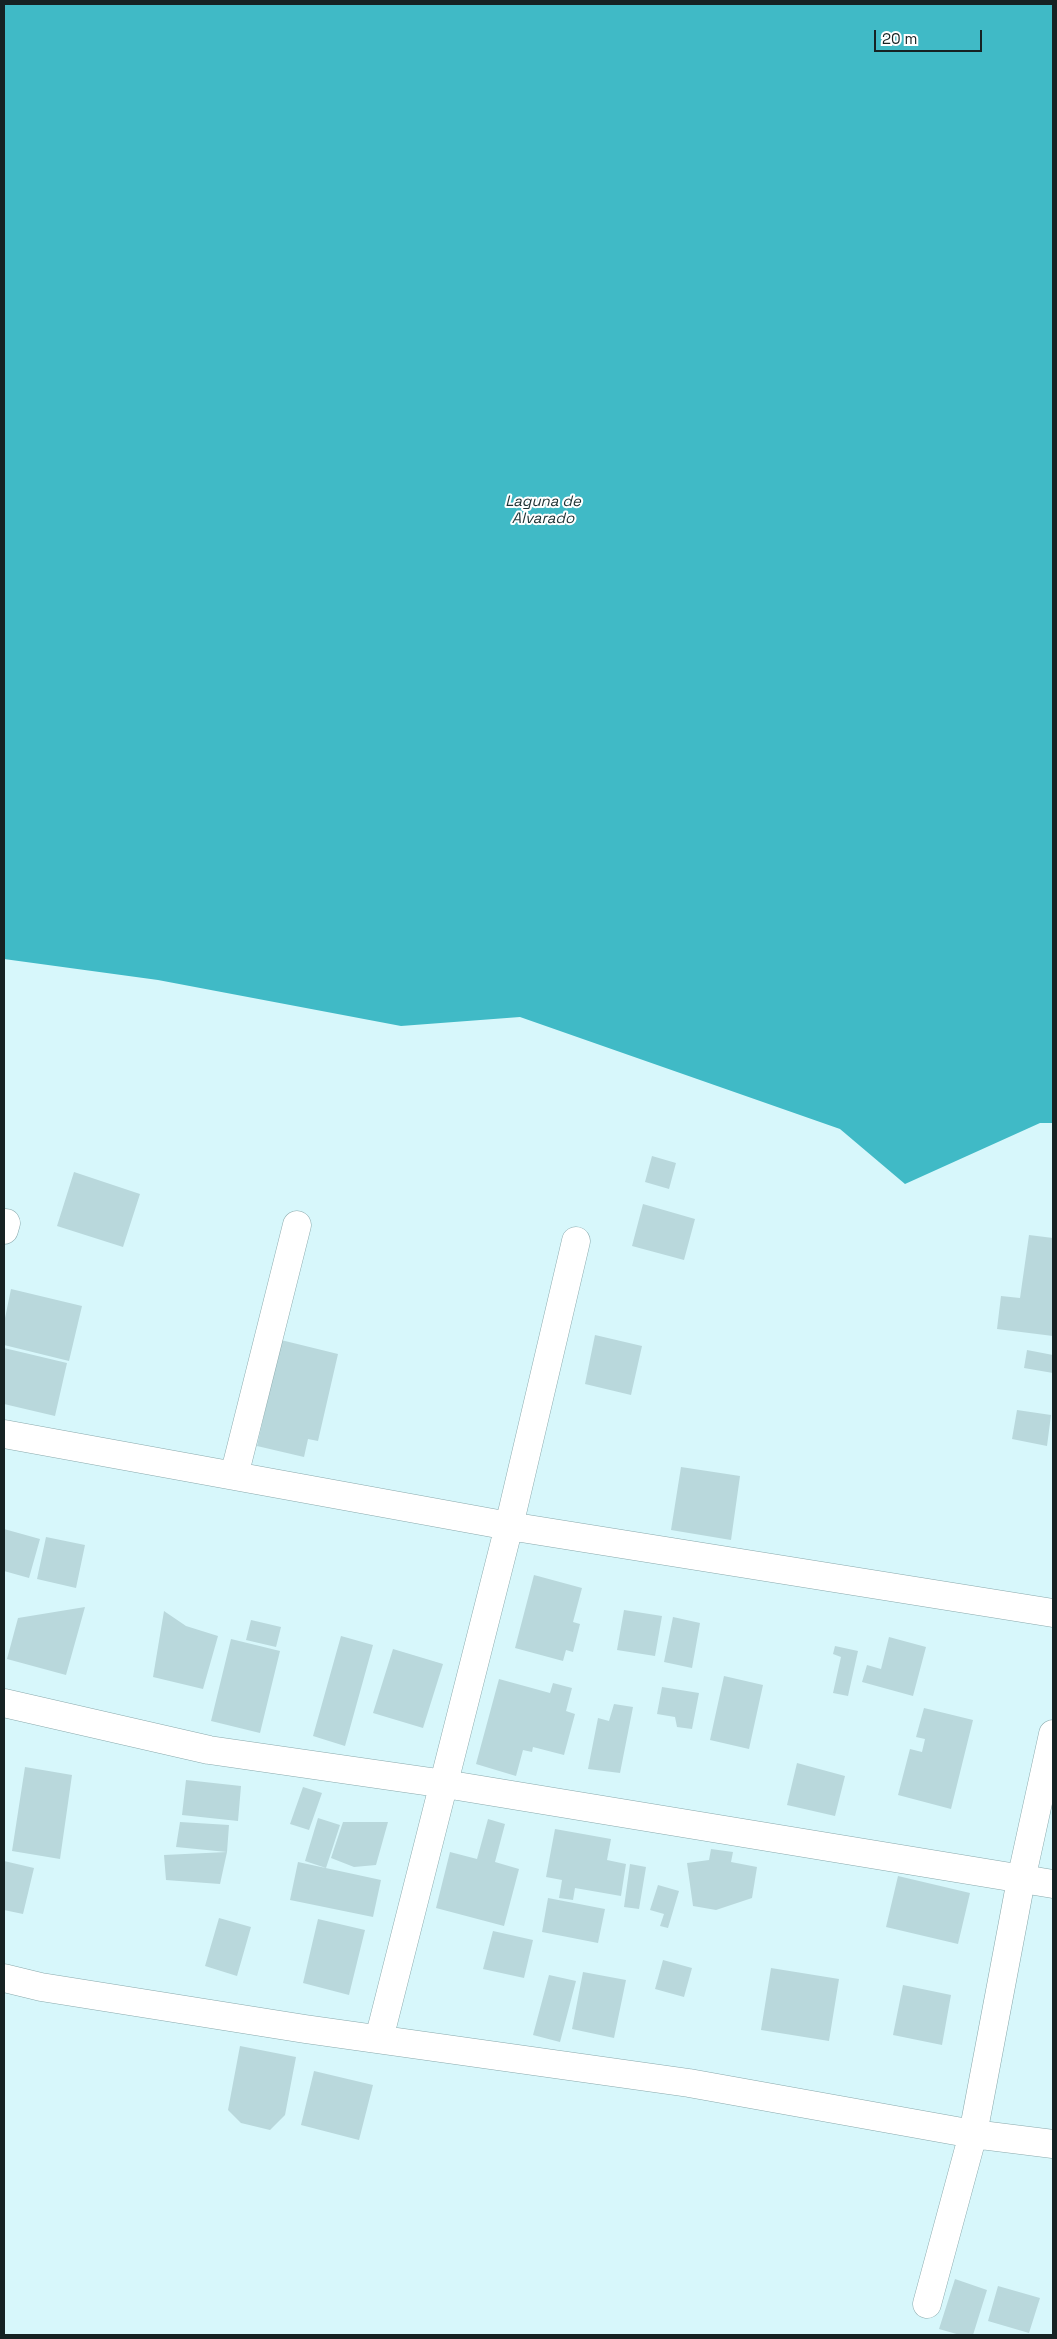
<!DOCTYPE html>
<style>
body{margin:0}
#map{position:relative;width:1057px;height:2339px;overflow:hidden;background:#d7f7fb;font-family:"Space Grotesk",sans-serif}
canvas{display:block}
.frame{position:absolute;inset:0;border:5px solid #162223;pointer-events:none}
.scale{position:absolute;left:874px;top:30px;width:108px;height:22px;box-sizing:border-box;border:2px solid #162223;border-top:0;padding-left:6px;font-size:15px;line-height:18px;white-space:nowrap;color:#162223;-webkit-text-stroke:4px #fff;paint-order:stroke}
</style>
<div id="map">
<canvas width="1057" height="2339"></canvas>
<div class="frame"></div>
<div class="scale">20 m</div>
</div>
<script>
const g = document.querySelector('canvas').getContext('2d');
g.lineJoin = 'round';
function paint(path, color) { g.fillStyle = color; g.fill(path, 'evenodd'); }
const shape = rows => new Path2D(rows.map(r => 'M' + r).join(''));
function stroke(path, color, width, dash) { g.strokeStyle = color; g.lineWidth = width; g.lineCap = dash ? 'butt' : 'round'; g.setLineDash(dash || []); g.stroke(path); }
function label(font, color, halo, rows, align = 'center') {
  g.font = font + ' "Space Grotesk",sans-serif'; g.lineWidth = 4; g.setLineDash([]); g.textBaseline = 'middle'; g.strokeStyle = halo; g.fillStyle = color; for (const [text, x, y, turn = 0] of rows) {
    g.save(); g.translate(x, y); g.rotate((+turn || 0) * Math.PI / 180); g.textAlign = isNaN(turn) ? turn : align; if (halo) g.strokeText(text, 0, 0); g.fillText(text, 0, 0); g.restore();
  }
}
const water = shape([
 [4,4,1053,4,1053,1123,1040,1123,905,1184,840,1129,520,1017,401,1026,158,980,4,959]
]);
const building = shape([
 [652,1156,676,1163,669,1189,645,1182],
 [74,1172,140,1194,123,1247,57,1226],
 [643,1204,695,1219,684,1260,632,1246],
 [1029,1235,1053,1238,1053,1336,997,1329,1001,1296,1020,1298],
 [11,1289,82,1306,69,1361,4,1345,4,1323],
 [595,1335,642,1346,631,1395,585,1384],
 [281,1340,338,1354,318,1441,308,1439,304,1457,257,1446],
 [4,1348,67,1363,55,1416,4,1404],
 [1027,1350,1053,1355,1053,1373,1024,1368],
 [1017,1410,1051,1415,1047,1446,1012,1439],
 [681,1467,740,1476,731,1540,671,1530],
 [4,1529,40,1539,29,1578,4,1571],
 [46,1537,85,1545,76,1588,37,1579],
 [534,1575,582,1588,573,1622,580,1624,573,1652,566,1650,563,1661,515,1648],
 [85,1607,66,1675,7,1659,18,1618],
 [624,1610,662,1616,655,1656,617,1650],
 [164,1611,186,1626,218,1636,203,1689,153,1677],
 [673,1617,700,1623,692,1668,664,1662],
 [251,1620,281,1627,276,1647,246,1640],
 [341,1636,373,1645,345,1746,313,1736],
 [889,1637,926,1647,913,1696,862,1682,867,1665,881,1669],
 [231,1639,280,1651,260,1733,211,1721],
 [835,1646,858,1651,848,1696,833,1693,841,1657,833,1654],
 [393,1649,443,1664,423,1728,373,1713],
 [724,1676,763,1685,749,1749,710,1740],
 [499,1679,550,1693,553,1683,572,1688,566,1711,575,1714,564,1755,533,1747,532,1752,523,1750,516,1776,476,1764],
 [662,1687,699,1693,692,1729,677,1727,675,1717,657,1714],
 [614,1704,633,1707,620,1773,588,1769,598,1718,609,1721],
 [924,1708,973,1720,951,1809,898,1795,910,1749,922,1752,925,1739,916,1737],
 [797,1763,845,1776,835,1816,787,1805],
 [25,1767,72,1775,60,1859,12,1851],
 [186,1780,241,1786,238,1821,182,1815],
 [303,1787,322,1793,309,1830,290,1824],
 [318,1818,340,1825,326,1868,305,1861],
 [488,1819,505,1824,495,1862,519,1869,504,1926,436,1908,450,1852,477,1859],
 [180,1822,229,1825,227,1852,176,1847],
 [343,1822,388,1822,376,1865,354,1867,331,1858],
 [555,1829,611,1839,607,1860,626,1864,621,1896,575,1888,573,1900,559,1898,562,1880,546,1877],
 [711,1849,733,1852,731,1862,757,1867,752,1898,716,1910,693,1906,687,1863,709,1860],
 [227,1852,220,1884,166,1880,164,1855],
 [4,1861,34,1868,23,1914,4,1910],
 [298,1862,381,1880,373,1917,290,1900],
 [630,1864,646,1867,639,1909,624,1907],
 [898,1876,970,1893,958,1944,886,1927],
 [658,1885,679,1891,668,1928,660,1926,664,1914,650,1910],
 [548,1898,605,1909,598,1943,542,1932],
 [219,1918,251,1927,237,1976,205,1966],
 [318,1919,365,1930,349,1995,303,1983],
 [493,1931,533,1940,524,1978,483,1969],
 [663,1960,692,1968,684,1997,655,1989],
 [771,1968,839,1979,829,2041,761,2030],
 [583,1972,626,1980,614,2038,572,2029],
 [549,1975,576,1981,560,2042,533,2035],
 [903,1985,951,1995,942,2045,893,2035],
 [240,2046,296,2057,285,2115,270,2130,241,2123,228,2110],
 [314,2071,373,2085,359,2140,301,2125],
 [955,2279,987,2290,973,2335,960,2335,939,2329],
 [998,2286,1040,2298,1029,2333,988,2321]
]);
const minor = shape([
 [4,1230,6,1223],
 [4,1434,509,1526,1053,1613],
 [234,1476,297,1225],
 [4,1703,209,1750,445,1784,1053,1884],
 [4,1978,41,1987,305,2029,689,2083,973,2134,1053,2144],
 [379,2039,509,1526,576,1241],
 [927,2304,973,2134,1021,1880,1053,1734]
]);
const waterNames = [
 ["Laguna de",543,502],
 ["Alvarado",543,519]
];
paint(water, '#40bac6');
paint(building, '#b9d8dc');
stroke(minor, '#8aa9ac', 29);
stroke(minor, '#fff', 28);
label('italic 15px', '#1e3335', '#fff', waterNames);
</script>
